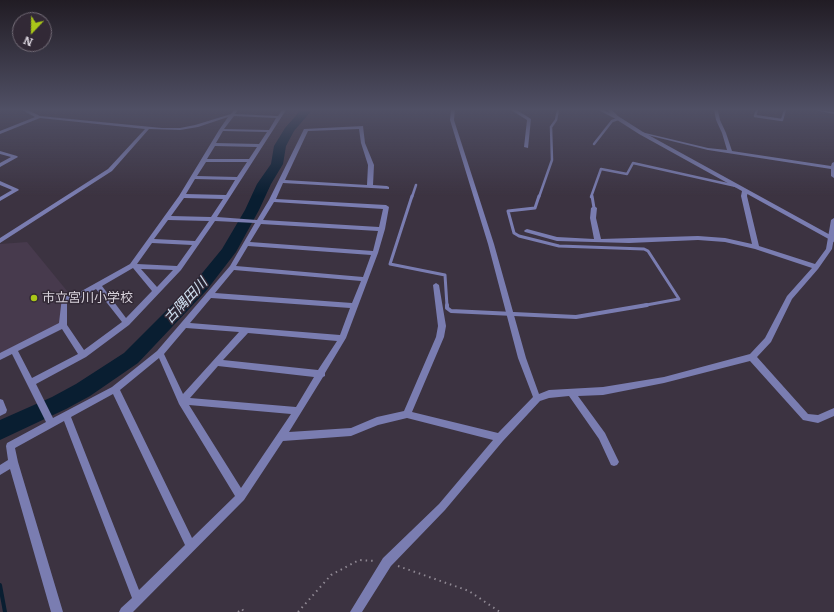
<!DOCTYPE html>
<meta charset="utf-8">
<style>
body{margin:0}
#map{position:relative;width:834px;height:612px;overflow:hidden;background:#3c3341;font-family:Literata,serif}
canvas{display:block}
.north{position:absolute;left:12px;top:12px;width:40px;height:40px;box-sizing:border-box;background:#322936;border:1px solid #746d78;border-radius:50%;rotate:202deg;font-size:11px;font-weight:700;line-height:16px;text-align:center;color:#d8d2db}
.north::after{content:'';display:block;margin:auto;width:14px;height:18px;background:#aac719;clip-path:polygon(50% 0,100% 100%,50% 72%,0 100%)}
</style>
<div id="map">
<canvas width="834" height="612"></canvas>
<div class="north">N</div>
</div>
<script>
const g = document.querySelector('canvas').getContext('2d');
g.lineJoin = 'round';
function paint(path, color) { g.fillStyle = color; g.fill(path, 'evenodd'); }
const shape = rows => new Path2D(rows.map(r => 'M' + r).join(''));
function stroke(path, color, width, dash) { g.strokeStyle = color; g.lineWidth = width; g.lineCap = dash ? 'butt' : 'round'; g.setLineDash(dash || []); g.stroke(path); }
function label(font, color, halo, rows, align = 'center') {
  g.font = font + ' Literata,"Noto Sans JP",serif'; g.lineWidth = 3; g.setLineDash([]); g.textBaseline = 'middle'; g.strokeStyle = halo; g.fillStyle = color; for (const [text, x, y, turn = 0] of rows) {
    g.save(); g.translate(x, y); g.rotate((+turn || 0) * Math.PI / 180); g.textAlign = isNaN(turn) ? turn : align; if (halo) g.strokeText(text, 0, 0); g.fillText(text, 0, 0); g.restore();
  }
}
const built = shape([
 [27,242,72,297,64,299,63,325,0,357,0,244]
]);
const stream = shape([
 [0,585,5,612]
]);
const river = shape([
 [301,110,312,110,294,131,286,146,283,164,271,184,259,210,236,252,206,291,138,363,90,396,66,409,0,440,0,420,52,397,76,384,124,353,194,283,222,249,245,210,257,184,271,164,274,146,285,128,301,110]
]);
const path = shape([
 [398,566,469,591,500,612],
 [238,612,242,609,244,612],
 [298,612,331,575,359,560,375,561]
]);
const serviceFar2 = shape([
 [757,110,755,116,782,120,785,110],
 [594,144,612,121,618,119],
 [412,197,416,185],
 [539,197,552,160,551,127,556,120,558,110],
 [591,197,601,169,627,174,633,163,736,186]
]);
const serviceFar1 = shape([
 [412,196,390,264,445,275,447,306],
 [539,196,535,208,508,211,514,233,519,236,559,246,644,249,648,251,679,299,641,306],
 [592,196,594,208]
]);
const service = shape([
 [447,305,447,308,451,311,576,317,647,305]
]);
const minor = shape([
 [22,110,28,110,40,116,162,128,180,128,195,125,231,114,234,110,238,110,235,114,278,116,282,110,286,110,217,217,257,220,269,200,304,129,363,126,365,143,374,165,373,185,387,186,389,187,389,189,283,183,276,199,386,205,389,207,385,229,378,253,346,338,325,373,325,376,323,377,289,432,351,428,377,417,404,411,436,337,438,326,433,285,436,283,439,285,446,326,444,337,412,412,498,433,533,397,518,358,488,244,450,120,451,110,455,110,454,120,494,244,526,358,539,394,549,390,603,387,664,377,750,354,765,338,787,296,812,268,755,249,725,242,698,240,629,243,557,241,525,232,524,231,525,230,527,229,557,237,594,239,590,218,591,208,594,206,597,208,596,218,601,239,698,236,725,238,752,244,741,196,742,191,745,189,748,191,747,196,759,246,815,264,826,249,831,220,834,218,834,238,832,249,818,269,792,299,771,342,757,357,808,414,818,415,834,408,834,416,818,423,803,420,750,361,664,383,603,395,578,396,605,433,619,462,617,465,614,466,611,465,599,439,569,396,549,398,540,401,503,441,445,510,391,566,362,612,350,612,383,558,439,504,493,440,407,418,378,425,351,436,283,441,244,500,133,612,119,612,121,608,132,598,64,421,15,448,18,462,63,612,51,612,10,469,0,475,0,465,8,460,6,446,7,443,46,422,12,354,0,360,0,353,59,323,62,297,78,293,130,264,179,196,219,130,228,117,198,127,180,130,149,129,112,171,0,243,0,238,108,169,145,129,40,118,0,134,0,131,35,117,22,110],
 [234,116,276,118,269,130,224,129,234,116],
 [359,129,361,143,368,165,367,185,285,180,308,131,359,129],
 [223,131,267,132,259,144,216,143,223,131],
 [215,146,257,147,249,159,207,159,215,146],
 [206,162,247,162,237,177,197,176,206,162],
 [195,179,235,180,226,195,186,194,195,179],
 [184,198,223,199,211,217,171,216,184,198],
 [274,202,383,209,379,227,263,220,274,202],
 [168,220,209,221,195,241,154,239,168,220],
 [215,221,255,223,230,266,157,351,112,387,53,418,36,384,86,357,129,325,181,270,215,221],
 [261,224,378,231,373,251,250,242,261,224],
 [152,243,192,245,177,266,137,264,152,243],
 [248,246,371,255,363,277,236,266,248,246],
 [133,268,152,291,126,318,102,286,133,268],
 [141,269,173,270,157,287,141,269],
 [234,270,361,281,352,303,215,293,234,270],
 [96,289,122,322,84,350,67,325,67,301,82,297,96,289],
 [211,298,350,308,340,335,190,323,211,298],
 [186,328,239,332,183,394,164,354,186,328],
 [62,329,78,354,32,378,18,351,62,329],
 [248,333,337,341,318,370,223,360,248,333],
 [159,358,179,404,235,496,192,538,120,390,159,358],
 [218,366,314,377,296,407,190,398,218,366],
 [113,394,185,545,139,590,71,417,113,394],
 [189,405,291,414,241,488,189,405],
 [511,110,517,110,531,119,528,148,524,147,527,120,511,110],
 [598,110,604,110,618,117,614,118,598,110],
 [714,110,718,110,720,120,726,133,732,151,831,166,832,163,834,162,834,178,831,176,831,169,708,150,639,133,641,132,708,148,727,150,722,133,716,120,714,110],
 [817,110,834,112,834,114,819,111,817,110],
 [0,151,17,156,18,157,0,167,0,163,11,157,0,154,0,151],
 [0,181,18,189,19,190,0,201,0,197,12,190,0,185,0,181],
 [0,399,3,400,7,410,6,413,0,416,0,399]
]);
const tertiary = shape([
 [607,110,612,110,618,116,643,132,834,237,834,242,639,134,614,118,607,110]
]);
const markers = [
 [34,298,4,"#aac719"]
];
const poiNames = [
 ["市立宮川小学校",42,298]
];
const waterNames = [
 ["古隅田川",186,301,-47]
];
paint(built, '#473a4d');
stroke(stream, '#091e31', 4);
paint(river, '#091e31');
stroke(path, '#8f8893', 2, [1.5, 4]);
stroke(serviceFar2, '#7a7db1', 2.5);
stroke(serviceFar1, '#7a7db1', 3);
stroke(service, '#7a7db1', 4);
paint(minor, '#7a7db1');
paint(tertiary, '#7a7db1');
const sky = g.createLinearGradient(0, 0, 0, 196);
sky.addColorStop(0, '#211c24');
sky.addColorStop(0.56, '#505065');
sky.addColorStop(1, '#50506500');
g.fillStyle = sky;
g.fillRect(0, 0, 834, 196);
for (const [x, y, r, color] of markers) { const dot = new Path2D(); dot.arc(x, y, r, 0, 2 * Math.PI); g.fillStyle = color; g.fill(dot); stroke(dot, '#322936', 1.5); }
label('13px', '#d8d2db', '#322936', poiNames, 'left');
label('italic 14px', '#cfe0f1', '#322936', waterNames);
</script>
